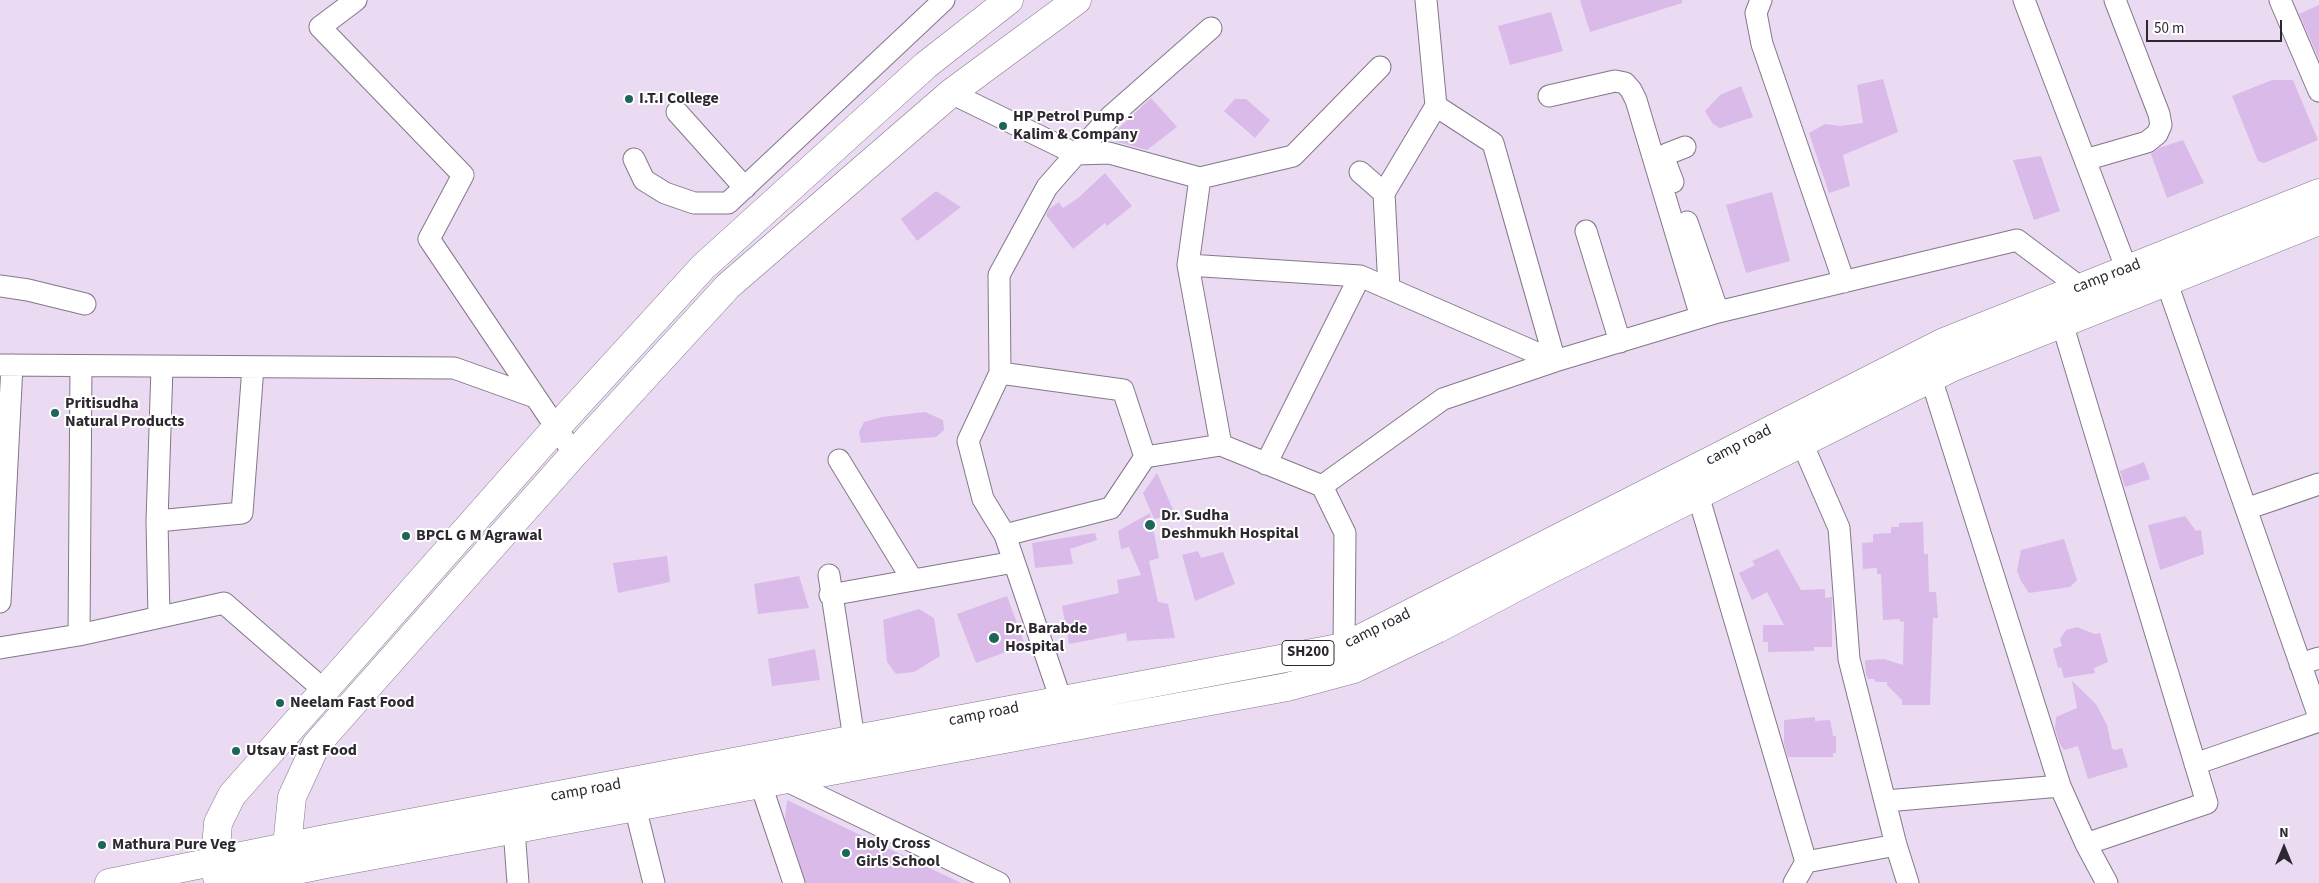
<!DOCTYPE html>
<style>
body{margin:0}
#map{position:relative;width:2319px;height:883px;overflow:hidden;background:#eadbf2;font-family:"Source Sans 3",sans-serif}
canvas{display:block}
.north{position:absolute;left:2259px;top:823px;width:50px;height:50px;-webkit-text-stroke:4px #fff;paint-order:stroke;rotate:0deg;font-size:14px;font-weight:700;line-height:20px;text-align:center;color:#2d2830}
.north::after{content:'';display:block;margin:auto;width:18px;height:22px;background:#2d2830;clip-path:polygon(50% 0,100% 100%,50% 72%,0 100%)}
.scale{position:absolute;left:2146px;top:20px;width:136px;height:22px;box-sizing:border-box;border:2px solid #2d2830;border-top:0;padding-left:6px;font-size:15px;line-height:18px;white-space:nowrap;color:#2d2830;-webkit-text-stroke:4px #fff;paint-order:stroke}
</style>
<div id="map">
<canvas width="2319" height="883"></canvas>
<div class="north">N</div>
<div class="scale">50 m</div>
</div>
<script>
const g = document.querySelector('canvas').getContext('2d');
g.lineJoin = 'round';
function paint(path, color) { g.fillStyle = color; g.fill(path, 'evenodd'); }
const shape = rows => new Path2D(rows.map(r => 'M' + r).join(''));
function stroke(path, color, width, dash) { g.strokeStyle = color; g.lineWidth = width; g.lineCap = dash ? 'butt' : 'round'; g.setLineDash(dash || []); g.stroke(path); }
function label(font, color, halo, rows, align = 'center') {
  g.font = font + ' "Source Sans 3",sans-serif'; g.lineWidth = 4; g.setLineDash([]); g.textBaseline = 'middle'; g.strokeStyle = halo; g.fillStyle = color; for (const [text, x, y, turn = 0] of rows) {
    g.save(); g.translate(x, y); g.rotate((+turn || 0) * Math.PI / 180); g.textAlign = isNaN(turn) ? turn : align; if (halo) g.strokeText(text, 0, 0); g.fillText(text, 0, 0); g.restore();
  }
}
const building = shape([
 [1580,0,1682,0,1682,3,1590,32],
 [2319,5,2319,59,2299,14],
 [1551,12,1563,51,1510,65,1498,26],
 [1883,79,1898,132,1843,155,1850,186,1829,193,1809,133,1825,124,1840,126,1863,123,1857,85],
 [2272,80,2293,80,2318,140,2264,163,2258,161,2232,96],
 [1741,86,1753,117,1720,128,1713,124,1705,111,1720,95],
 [1151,98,1177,127,1147,150,1114,141,1109,137],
 [1235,99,1246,99,1270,120,1255,138,1224,111],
 [2183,140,2204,183,2167,198,2151,154,2159,148],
 [2041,156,2060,211,2034,220,2013,160],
 [1105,173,1132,206,1107,226,1105,223,1073,249,1046,215,1049,209,1059,202,1063,208,1078,198],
 [936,191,961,207,917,241,901,219],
 [1772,192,1790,261,1746,273,1726,205],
 [925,412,943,420,944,430,936,437,861,443,859,432,864,422,882,417],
 [2144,462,2150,479,2125,487,2120,471],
 [1157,473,1175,514,1154,519,1143,493],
 [1150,513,1159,558,1149,561,1158,602,1168,604,1175,638,1127,641,1126,633,1069,644,1062,606,1119,593,1117,580,1141,575,1129,547,1121,549,1118,531],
 [2185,516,2196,531,2201,530,2204,554,2160,570,2148,525],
 [1923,522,1924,554,1928,554,1929,592,1936,592,1938,618,1933,618,1930,705,1902,705,1902,700,1887,685,1887,682,1876,682,1874,679,1868,679,1866,674,1865,661,1867,660,1884,659,1903,665,1904,621,1900,622,1900,619,1883,620,1881,574,1877,574,1877,568,1863,569,1862,543,1873,542,1873,534,1891,533,1891,527,1899,527,1899,523],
 [1095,533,1097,540,1070,549,1073,564,1035,568,1032,543],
 [2064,539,2077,580,2070,587,2029,593,2021,581,2017,571,2021,550],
 [1778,549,1801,590,1825,589,1825,598,1832,597,1832,647,1814,647,1814,651,1768,652,1768,642,1763,642,1763,625,1784,625,1767,592,1752,600,1739,573,1755,565,1752,561],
 [1198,551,1201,558,1223,552,1235,584,1195,601,1182,555],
 [667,556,670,582,618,593,613,563],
 [799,576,809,608,758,614,754,584],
 [1007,596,1025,645,976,663,957,614],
 [919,609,934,618,940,656,914,672,896,674,887,662,883,620],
 [2077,627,2094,634,2100,633,2108,662,2094,668,2095,673,2064,678,2061,667,2058,668,2053,649,2062,646,2060,639,2066,630],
 [815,649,820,680,772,686,768,659],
 [2072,681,2096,704,2107,725,2112,748,2114,750,2122,748,2128,767,2088,779,2078,746,2064,750,2060,744,2055,729,2056,717,2077,708],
 [1815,717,1815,721,1830,720,1833,736,1836,736,1836,753,1833,753,1833,757,1788,757,1784,744,1784,720],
 [787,800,961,883,806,883,785,818]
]);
const minor = shape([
 [356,0,320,27,463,175,429,239,574,454],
 [1761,0,1756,13,1762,44,1844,282],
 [2024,0,2127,270],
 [2280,0,2319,91],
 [951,93,1076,154,1110,117,1211,28],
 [1549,96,1615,81,1625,83,1631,90,1636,100,1701,317],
 [1436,106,1493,143,1555,361],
 [677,112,745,188],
 [634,159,644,180,665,193,694,203,728,203,944,0],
 [2085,160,2147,142,2157,134,2161,125,2159,114,2115,0],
 [1360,172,1384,193],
 [1200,178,1188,265,1221,445],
 [1673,182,1665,161,1667,154,1685,147],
 [1687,222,1718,312],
 [1586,231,1620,342],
 [1188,265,1360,276,1555,361],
 [2162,269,2319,717],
 [0,286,28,290,85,304],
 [1389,288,1384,193,1436,106,1426,0],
 [2062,323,2207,803,2086,844],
 [0,365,454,368,535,397],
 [1925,365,1931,378,2060,786,2086,844,2107,883],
 [1000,373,1123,390,1145,457,1111,508,1005,535],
 [1802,443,1839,528,1849,659,1896,845,1908,883],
 [1145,457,1221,445,1322,486,1345,533,1344,647],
 [839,460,912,579],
 [1266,464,1360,276],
 [1692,482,1698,495,1806,862,1794,883],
 [1322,486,1443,399,1555,361,1718,312,2017,240,2081,288],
 [2246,509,2319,484],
 [157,521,242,513,253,367],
 [829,575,854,739],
 [830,595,1014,562],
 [0,602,12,365],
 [159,617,157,521,162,367],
 [79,635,81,366],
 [0,648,79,635,224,603,325,691],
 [2300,664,2319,658],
 [1064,714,1061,700,1005,535,983,499,968,441,1000,373,999,275,1047,187,1076,154,1109,153,1200,178,1293,156,1380,67],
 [2195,764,2319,721],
 [756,770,794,883],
 [783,774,785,780,999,883],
 [1886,801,2060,786],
 [635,807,654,883],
 [514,829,518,883],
 [1806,862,1896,845]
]);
const major = shape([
 [290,865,287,846,292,797,316,745,574,454,728,286,951,93,1077,0],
 [217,877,215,861,218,823,232,795,556,428,703,267,926,65,1009,0],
 [109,883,325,839,1344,647,1944,342,2319,193],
 [234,883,326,864,1287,687,1354,669,1437,629,1543,573,1953,367,2319,221]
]);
const markers = [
 [629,99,5,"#1d6559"],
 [1003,126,5,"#1d6559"],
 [55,413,5,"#1d6559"],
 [1150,525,6,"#1d6559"],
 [406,536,5,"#1d6559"],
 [994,638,6,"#1d6559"],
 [280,703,5,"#1d6559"],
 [236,751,5,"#1d6559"],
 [102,845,5,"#1d6559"],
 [846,853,5,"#1d6559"]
];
const shields = [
 [1308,653,52]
];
const shieldNames = [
 ["SH200",1308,653]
];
const poiNames = [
 ["I.T.I College",639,99],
 ["HP Petrol Pump -",1013,117],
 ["Kalim & Company",1013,135],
 ["Pritisudha",65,404],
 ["Natural Products",65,422],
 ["Dr. Sudha",1161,516],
 ["Deshmukh Hospital",1161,534],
 ["BPCL G M Agrawal",416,536],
 ["Dr. Barabde",1005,629],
 ["Hospital",1005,647],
 ["Neelam Fast Food",290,703],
 ["Utsav Fast Food",246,751],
 ["Holy Cross",856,844],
 ["Girls School",856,862],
 ["Mathura Pure Veg",112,845]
];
const streetNames = [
 ["camp road",2107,277,-21],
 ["camp road",1739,446,-27],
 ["camp road",1378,629,-26],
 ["camp road",984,715,-11],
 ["camp road",586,791,-10]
];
paint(building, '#d9bae9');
stroke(minor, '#84778b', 23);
stroke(major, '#84778b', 29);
stroke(minor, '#fff', 21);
stroke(major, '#fff', 28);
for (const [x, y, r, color] of markers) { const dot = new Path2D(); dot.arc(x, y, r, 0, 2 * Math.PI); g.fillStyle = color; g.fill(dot); stroke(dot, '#fff', 2); }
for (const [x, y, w] of shields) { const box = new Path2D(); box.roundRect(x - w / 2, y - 12.5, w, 25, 4); g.fillStyle = '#fff'; g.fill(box); stroke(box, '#2d2830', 1); }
label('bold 15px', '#2d2830', null, shieldNames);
label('bold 16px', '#2d2830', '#fff', poiNames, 'left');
label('16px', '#2d2830', '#fff', streetNames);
</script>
